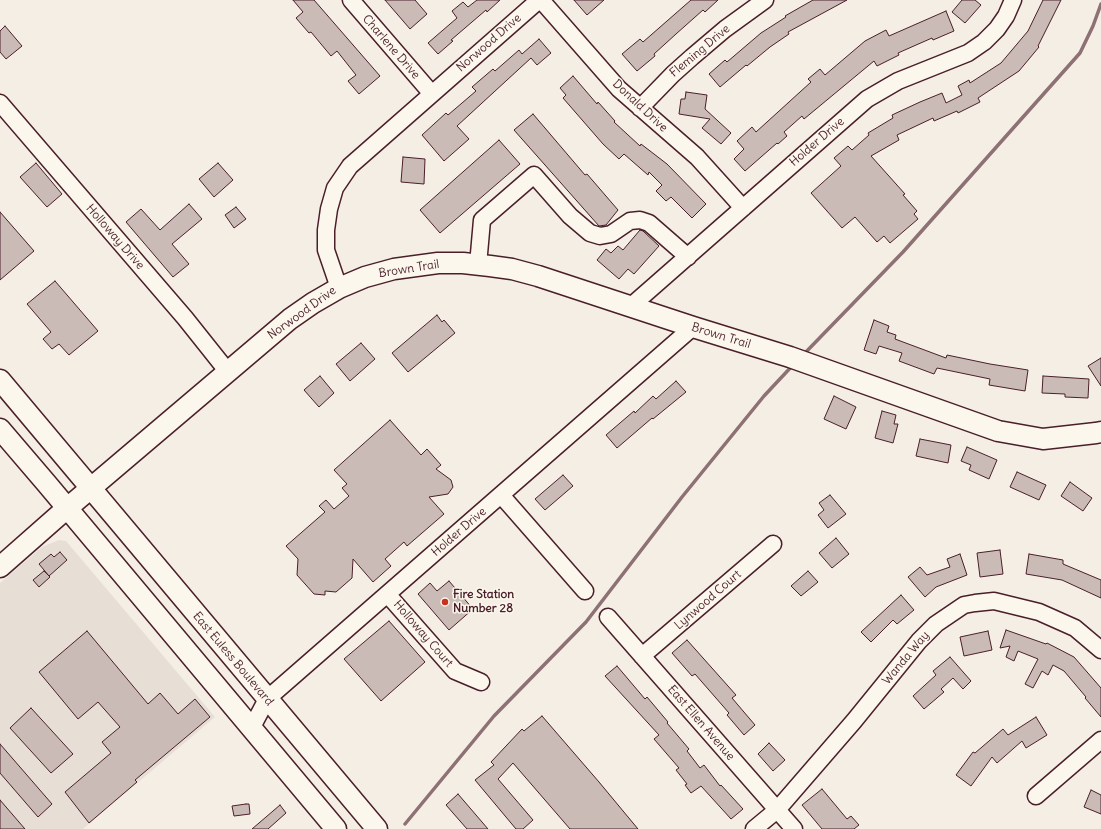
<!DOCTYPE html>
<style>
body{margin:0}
canvas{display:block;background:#f4eee4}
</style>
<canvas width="1101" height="829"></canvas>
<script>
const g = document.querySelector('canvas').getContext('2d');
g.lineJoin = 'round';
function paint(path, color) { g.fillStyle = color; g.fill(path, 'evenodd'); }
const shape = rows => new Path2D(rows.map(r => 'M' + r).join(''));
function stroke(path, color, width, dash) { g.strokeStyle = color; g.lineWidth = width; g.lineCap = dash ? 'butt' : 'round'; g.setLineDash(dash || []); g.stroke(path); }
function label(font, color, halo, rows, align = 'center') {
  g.font = font + ' Delius,sans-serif'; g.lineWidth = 3; g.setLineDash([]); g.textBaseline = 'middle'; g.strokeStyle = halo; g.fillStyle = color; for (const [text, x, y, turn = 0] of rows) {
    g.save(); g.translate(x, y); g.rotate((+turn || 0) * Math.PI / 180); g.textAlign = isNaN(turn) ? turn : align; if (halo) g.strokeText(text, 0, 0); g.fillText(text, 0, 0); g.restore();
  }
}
const built = shape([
 [59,540,66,541,215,717,83,829,0,829,0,583,42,547]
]);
const stream = shape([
 [803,355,903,252,1080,53,1093,26,1101,4],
 [405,824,494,716,586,622,682,497,764,396,793,365]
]);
const building = shape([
 [293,0,314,0,380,76,359,94,348,81,356,75,337,51,331,56,311,32,309,33,296,18,303,12,293,0],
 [385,0,415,0,427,14,410,29,385,0],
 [477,0,500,0,487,12,486,10,451,40,453,41,438,54,428,43,457,18,452,11,463,2,468,7,477,0],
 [574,0,604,0,587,15,574,0],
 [691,0,718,0,705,12,703,10,676,34,654,54,655,56,637,71,622,54,640,39,643,42,691,0],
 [813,0,847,0,788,32,789,34,770,47,747,66,746,65,720,87,709,74,725,60,727,62,761,33,786,17,785,16,813,0],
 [962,0,975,0,981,5,965,23,952,12,962,0],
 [1043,0,1061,0,1038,46,1039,47,1019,71,978,98,980,102,958,113,957,111,934,121,933,118,897,135,899,140,871,156,905,194,903,195,917,211,914,214,918,219,890,243,884,236,877,242,855,217,842,228,811,193,841,166,834,158,848,146,852,150,869,135,868,133,893,118,892,115,920,102,942,93,946,103,962,95,958,86,969,80,970,83,1001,63,1028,31,1043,0],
 [946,11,954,31,933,40,932,38,898,53,899,55,877,66,874,61,804,119,802,116,784,132,787,136,778,144,777,143,745,171,734,159,744,149,737,141,752,127,756,132,811,82,808,79,820,69,825,75,865,41,886,30,889,36,946,11],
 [5,26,22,46,6,59,0,52,0,31,5,26],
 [539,39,551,53,537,65,531,58,457,126,469,139,444,161,422,135,446,113,448,115,476,91,472,87,493,69,495,71,519,50,522,54,539,39],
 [573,76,597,104,598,102,615,121,614,122,640,146,641,144,667,164,706,204,692,218,671,197,666,201,656,191,662,185,649,172,648,175,624,154,619,159,603,144,563,98,566,95,560,88,573,76],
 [686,92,707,95,705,109,731,133,721,144,702,128,710,119,679,114,681,99,685,99,686,92],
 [533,114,585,175,587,174,618,210,606,225,599,226,514,130,533,114],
 [499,140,520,164,440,233,420,210,499,140],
 [403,157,425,159,424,184,401,182,403,157],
 [36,163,62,194,47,207,20,177,36,163],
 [218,163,233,180,214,197,199,179,218,163],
 [189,204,202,219,172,244,189,264,173,277,126,222,141,209,160,230,189,204],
 [236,207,246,219,234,228,225,215,236,207],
 [0,212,34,251,0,280,0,212],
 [640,230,643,231,659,246,634,274,628,269,619,279,597,260,606,249,611,253,618,246,623,250,640,230],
 [55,281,98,331,69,355,59,344,52,349,43,339,51,332,27,304,55,281],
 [437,315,442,322,444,320,455,333,408,372,392,353,437,315],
 [874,320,889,326,887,332,896,335,895,339,946,358,947,355,990,364,1028,370,1025,391,989,385,990,379,937,368,934,374,899,361,902,353,879,346,876,354,864,350,874,320],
 [361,343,375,359,350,381,336,364,361,343],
 [1101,358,1101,386,1088,366,1101,358],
 [320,376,334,393,319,407,304,390,320,376],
 [1043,376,1089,379,1088,398,1065,397,1065,394,1042,393,1043,376],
 [676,381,686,392,653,419,652,418,617,448,606,435,634,411,635,413,653,396,656,399,676,381],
 [834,396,856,407,846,429,824,419,834,396],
 [882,411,896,415,894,424,898,424,893,443,875,438,882,411],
 [390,420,421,455,427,449,441,465,436,469,451,480,453,487,448,494,429,497,444,514,407,546,404,542,385,559,391,566,373,582,353,559,352,578,336,592,325,591,325,595,314,594,297,575,298,559,286,546,325,512,319,506,326,500,334,509,349,496,342,488,347,484,334,470,390,420],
 [920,439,951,445,948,463,916,456,920,439],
 [967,447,997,460,989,479,969,470,971,465,961,461,967,447],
 [1017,472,1046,485,1039,500,1010,487,1017,472],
 [563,475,573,486,545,510,535,499,563,475],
 [1070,482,1092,498,1083,511,1061,496,1070,482],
 [830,495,846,514,828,528,818,515,824,510,819,503,830,495],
 [836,538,849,554,832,568,819,553,836,538],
 [1000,550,1003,574,980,577,977,553,1000,550],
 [60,552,67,560,49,576,39,564,51,554,54,557,60,552],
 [960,554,967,575,936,587,925,597,908,577,920,567,927,575,950,567,947,559,960,554],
 [1029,554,1063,560,1063,564,1101,580,1101,598,1062,580,1026,574,1029,554],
 [44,571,50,577,39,587,33,580,44,571],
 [808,571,818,582,801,596,791,586,808,571],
 [449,581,473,609,449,630,418,594,430,583,437,591,449,581],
 [901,595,914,610,897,624,893,620,871,642,861,632,901,595],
 [389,621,425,662,381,701,344,659,389,621],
 [1006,630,1046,644,1047,643,1074,657,1101,688,1101,717,1085,698,1086,697,1064,671,1053,665,1048,675,1042,671,1033,688,1025,684,1038,659,1018,651,1014,661,1006,657,1010,646,1000,648,1006,630],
 [87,631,148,704,160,693,178,714,195,699,210,717,135,780,137,782,89,823,65,792,111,753,102,742,120,727,98,702,78,719,39,672,87,631],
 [988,631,992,650,964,656,960,637,988,631],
 [687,640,736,695,732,698,755,725,744,735,727,715,729,713,695,674,692,676,672,653,687,640],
 [950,657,971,681,963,689,953,678,941,689,944,692,924,709,913,696,936,675,933,671,950,657],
 [617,666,645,699,647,697,668,722,667,723,689,749,687,751,700,768,704,765,720,786,721,785,743,809,731,819,701,786,691,793,685,785,687,784,676,770,679,768,654,739,659,735,605,676,617,666],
 [31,708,73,754,51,773,10,728,31,708],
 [542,716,599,782,638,829,570,829,513,763,498,779,533,820,523,829,516,829,475,780,494,765,491,762,522,729,524,731,542,716],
 [1036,717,1047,735,1026,748,1022,741,997,763,992,757,971,786,956,775,973,752,975,753,1003,729,1008,735,1036,717],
 [769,743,785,760,773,771,758,754,769,743],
 [0,744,52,804,38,817,0,773,0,744],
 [822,789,847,819,851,816,859,825,854,829,822,829,802,805,822,789],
 [1091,790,1101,795,1101,814,1084,807,1091,790],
 [458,794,488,829,467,829,446,805,458,794],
 [0,800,25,829,0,829,0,800],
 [246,804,249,804,250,814,234,816,232,806,246,804],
 [280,805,286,813,268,829,252,829,280,805]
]);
const minor = shape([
 [351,0,432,94],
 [541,0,619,89,697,157,743,208],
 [0,103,185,318,228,372],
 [640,108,673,74,692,57,725,29,765,0],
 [478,265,482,220,534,175,570,216,590,233,600,236,611,234,630,221,640,220,649,223,688,257],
 [339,288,326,250,326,230,329,209,335,188,350,166,539,0],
 [630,307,867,99,898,81,968,53,984,42,997,29,1006,16,1013,0],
 [501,495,585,591],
 [388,595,455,671,481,682],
 [608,617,794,829],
 [642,656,773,544],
 [251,729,267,699,693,327],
 [1036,796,1101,740],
 [754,829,777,810,854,721,919,641,936,624,964,605,975,603,994,601,1039,612,1075,628,1101,650]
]);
const major = shape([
 [0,380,377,829],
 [0,429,47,484,336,829],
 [0,567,58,516,290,319,313,303,339,288,365,277,394,269,438,263,463,263,490,266,512,269,538,276,693,327,790,357,998,431,1043,439,1096,433,1101,432]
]);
const markers = [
 [445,602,4,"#c8321e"]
];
const streetNames = [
 ["Norwood Drive",489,43,-41],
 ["Charlene Drive",391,47,49],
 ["Fleming Drive",700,51,-40],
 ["Donald Drive",640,106,43],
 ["Holder Drive",817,142,-41],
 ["Holloway Drive",115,237,49],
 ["Brown Trail",409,269,-9],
 ["Norwood Drive",302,313,-36],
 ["Brown Trail",721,336,17],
 ["Holder Drive",459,532,-41],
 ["Lynwood Court",708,600,-41],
 ["Holloway Court",423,634,49],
 ["Wanda Way",906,658,-50],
 ["East Euless Boulevard",233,659,50],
 ["East Ellen Avenue",701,723,49]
];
const poiNames = [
 ["Fire Station",453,595],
 ["Number 28",453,609]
];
paint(built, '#e7dfd6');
stroke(stream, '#8d7174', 3.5);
paint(building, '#cabbb6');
stroke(building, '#4a1f2b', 1);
stroke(minor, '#4a1f2b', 19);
stroke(major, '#4a1f2b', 23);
stroke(minor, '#fbf7ec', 16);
stroke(major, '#fbf7ec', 20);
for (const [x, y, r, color] of markers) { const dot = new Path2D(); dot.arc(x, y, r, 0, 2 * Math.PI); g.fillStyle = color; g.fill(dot); stroke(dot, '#fbf7ec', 1.5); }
label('12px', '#4a1f2b', '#fbf7ec', streetNames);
label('bold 12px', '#4a1f2b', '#fbf7ec', poiNames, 'left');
</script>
